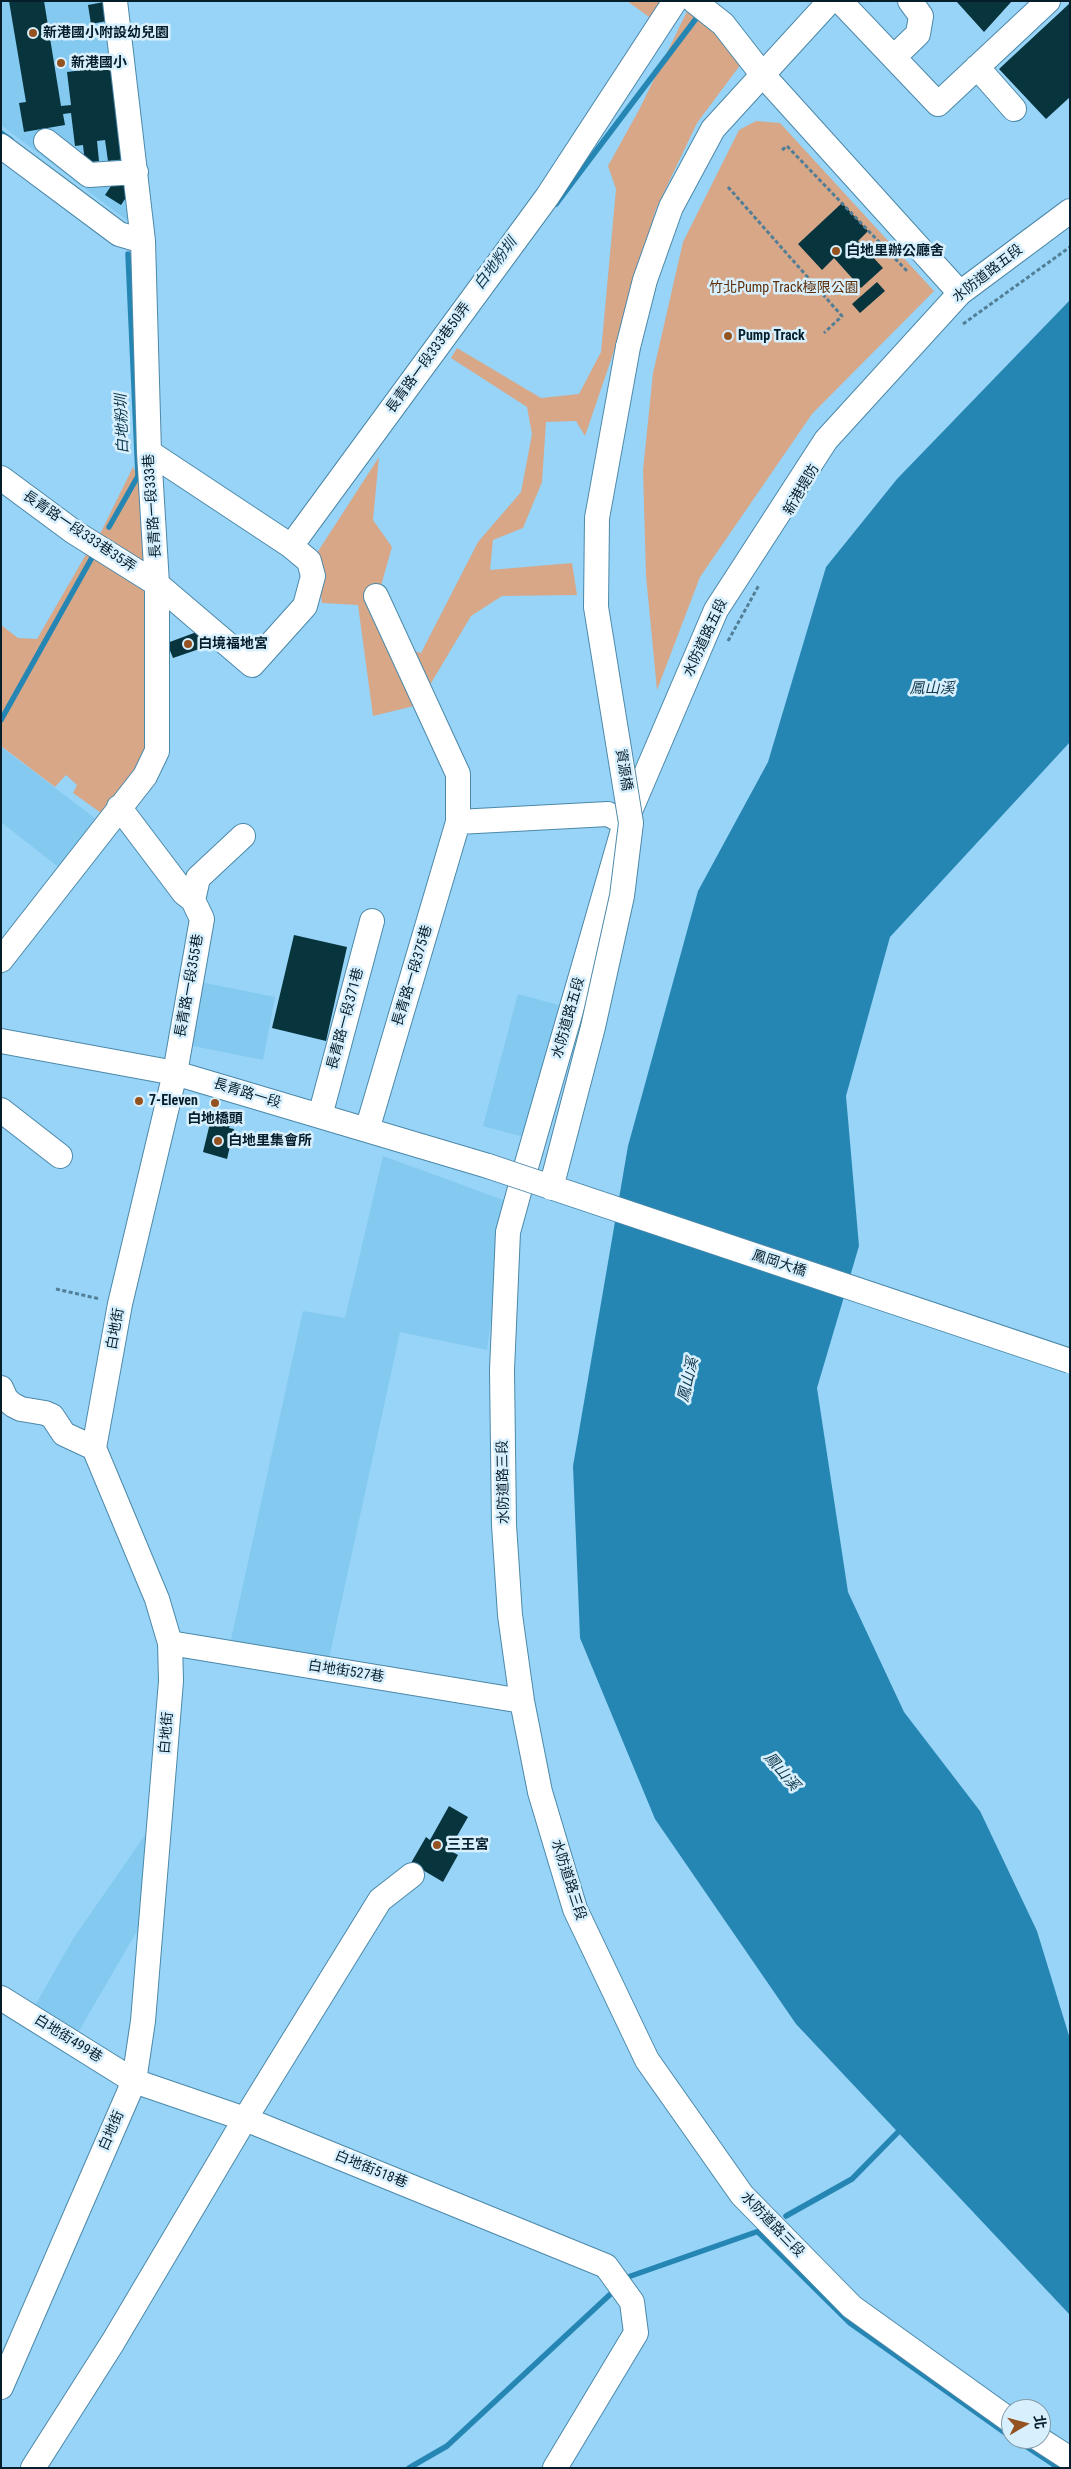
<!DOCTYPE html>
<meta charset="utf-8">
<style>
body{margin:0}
#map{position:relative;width:1071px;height:2469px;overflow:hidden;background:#97d4f7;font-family:"Roboto Condensed","Noto Sans TC",sans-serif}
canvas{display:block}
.frame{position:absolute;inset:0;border:2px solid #051e2b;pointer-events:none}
.north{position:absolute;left:1001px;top:2399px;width:50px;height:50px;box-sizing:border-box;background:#d8f0fe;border:1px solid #849caa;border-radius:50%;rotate:82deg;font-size:14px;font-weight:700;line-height:20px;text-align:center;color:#051e2b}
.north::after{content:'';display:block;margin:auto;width:18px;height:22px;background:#955221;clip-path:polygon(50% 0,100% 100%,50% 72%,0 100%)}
</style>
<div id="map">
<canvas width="1071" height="2469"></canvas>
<div class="frame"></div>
<div class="north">北</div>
</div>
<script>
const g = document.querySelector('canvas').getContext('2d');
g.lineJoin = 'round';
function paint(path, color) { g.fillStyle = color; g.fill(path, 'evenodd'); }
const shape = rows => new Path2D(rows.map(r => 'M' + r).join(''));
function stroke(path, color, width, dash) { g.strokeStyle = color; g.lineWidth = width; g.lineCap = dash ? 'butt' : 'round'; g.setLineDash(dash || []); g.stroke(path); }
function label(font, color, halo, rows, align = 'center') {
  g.font = font + ' "Roboto Condensed","Noto Sans TC",sans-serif'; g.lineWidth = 5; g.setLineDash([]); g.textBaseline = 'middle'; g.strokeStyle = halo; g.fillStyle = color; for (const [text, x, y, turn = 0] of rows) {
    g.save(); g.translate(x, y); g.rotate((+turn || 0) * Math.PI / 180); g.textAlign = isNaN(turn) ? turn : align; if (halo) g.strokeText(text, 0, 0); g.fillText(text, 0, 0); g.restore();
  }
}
const built = shape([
 [1,1,114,1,137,228,1,125],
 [1,747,100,822,66,873,1,822],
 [200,982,275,997,263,1060,188,1045],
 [518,994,562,1006,528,1138,483,1126],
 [383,1156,506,1201,487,1350,400,1332,328,1663,229,1649,303,1311,345,1318],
 [152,1825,144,1919,76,2036,33,2009,73,1939]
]);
const green = shape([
 [627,1,672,1,656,22],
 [691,3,750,52,697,123,656,209,613,354,585,436,576,421,546,422,542,482,523,528,493,540,490,570,572,563,577,595,502,596,471,616,418,705,373,716,358,605,322,603,315,556,379,457,373,520,392,547,380,589,402,648,421,653,478,542,521,492,532,434,527,407,451,358,457,348,541,398,579,394,601,352,616,189,608,166,640,108],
 [756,121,780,123,934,291,812,414,700,577,657,690,646,576,643,470,653,373,683,242,739,130],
 [133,467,143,485,149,764,111,820,73,793,77,785,66,775,55,787,1,746,1,625,18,638,37,639,88,551,98,538]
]);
const water = shape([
 [1070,300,1070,742,890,937,846,1096,859,1246,817,1388,848,1592,904,1712,980,1811,1037,1931,1070,2039,1070,2315,796,2024,655,1819,580,1638,573,1466,628,1146,698,891,768,762,826,567,897,479]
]);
const stream = shape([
 [1,133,11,140],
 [556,204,701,12],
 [109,527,138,476,128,254],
 [1,720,94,554],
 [786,2216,852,2179,903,2127],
 [758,2232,850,2323,1011,2437],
 [623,2282,628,2277,759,2231],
 [1015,2439,1059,2468],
 [409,2468,447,2446,617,2288]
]);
const building = shape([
 [9,1,44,1,61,106,71,105,67,72,91,69,90,56,104,54,105,68,117,67,127,159,108,161,105,140,97,141,99,161,85,163,83,145,75,146,71,113,63,114,65,125,24,132,19,103,26,102],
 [956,1,1012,1,984,32],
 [104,2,107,21,91,24,88,5],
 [1070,3,1070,97,1046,119,999,69],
 [115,180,131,190,121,205,105,195],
 [842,203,868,231,858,241,883,268,861,288,834,258,822,270,798,244],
 [877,282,885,291,860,313,852,304],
 [202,630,208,646,173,658,167,643],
 [294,935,347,947,326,1041,272,1028],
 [218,1122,230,1124,229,1128,234,1129,227,1159,203,1152,210,1123,216,1124],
 [449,1806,468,1817,449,1850,458,1855,443,1882,411,1863,426,1837,430,1840]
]);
const path = shape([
 [782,150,787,146,908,272],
 [728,187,842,316,824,333],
 [963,324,1070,247],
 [728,641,759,585],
 [56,1289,100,1299]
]);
const minor = shape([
 [694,1,723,24,762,74,960,293],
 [840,1,938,104,1048,1],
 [894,57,918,34,921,16,910,1],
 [977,67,1014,109],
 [46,141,89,175,136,172],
 [1,146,119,234,143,241],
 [628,347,645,280,671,207,713,129,830,1],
 [149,452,291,546,547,197,675,1],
 [1,478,74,532,157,584,252,665,305,606,313,576,309,561,291,546],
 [376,596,458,774,458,822],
 [193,900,198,878,243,836],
 [1,960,145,776,157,751,157,584,149,452,143,241,115,1],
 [1,1041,175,1073,488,1166],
 [1,1110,60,1156],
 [320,1116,372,921],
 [367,1130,458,822,608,814,625,823],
 [1,1388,6,1399,13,1405,21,1409,45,1413,52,1416,64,1434,94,1448],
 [170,1643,522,1701],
 [1,1998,134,2081,245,2119,606,2266,632,2302,636,2333,555,2468],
 [1,2387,134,2081,143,2021,171,1681,170,1643,157,1599,94,1448,120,1304,175,1073,202,919,193,900,184,893,119,807],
 [1011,2421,852,2307,742,2195,647,2060,575,1909,540,1792,522,1701,510,1615,504,1525,502,1370,508,1232,524,1174,625,823,716,610,826,440,960,293,1070,211],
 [1039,2439,1070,2459],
 [33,2468,113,2342,245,2119,380,1900,412,1875]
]);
const minorBridge = shape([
 [488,1166,1070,1361],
 [551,1188,593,1027,622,896,631,823,596,607,597,518,628,347]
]);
const markers = [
 [33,33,5,"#955221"],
 [61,63,5,"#955221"],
 [836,251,5,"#955221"],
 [728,336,5,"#955221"],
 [188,644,5,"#955221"],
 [139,1101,5,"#955221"],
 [215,1103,5,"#955221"],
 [218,1141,5,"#955221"],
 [437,1845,5,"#955221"]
];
const poiNames = [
 ["新港國小附設幼兒園",43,33],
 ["新港國小",71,63],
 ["白地里辦公廳舍",846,251],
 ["Pump Track",738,336],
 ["白境福地宮",198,644],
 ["7-Eleven",149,1101],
 ["白地橋頭",215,1119,"center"],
 ["白地里集會所",228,1141],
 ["三王宮",447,1845]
];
const streetNames = [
 ["水防道路五段",988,274,-38],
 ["長青路一段333巷50弄",429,358,-54],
 ["新港堤防",802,490,-60],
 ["長青路一段333巷",153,506,-94],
 ["長青路一段333巷35弄",79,532,34],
 ["水防道路五段",706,638,-65],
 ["資源橋",623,770,81],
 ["長青路一段375巷",413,976,-73],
 ["長青路一段355巷",190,986,-80],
 ["水防道路五段",569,1018,-74],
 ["長青路一段371巷",346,1019,-75],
 ["長青路一段",247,1094,17],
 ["鳳岡大橋",779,1264,18],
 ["白地街",116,1329,-80],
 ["水防道路三段",504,1482,-91],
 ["白地街527巷",346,1672,9],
 ["白地街",167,1733,-85],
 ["水防道路三段",568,1880,72],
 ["白地街499巷",68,2039,32],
 ["白地街",112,2131,-66],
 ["白地街518巷",371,2170,22],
 ["水防道路三段",772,2225,46]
];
const parkNames = [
 ["竹北Pump Track極限公園",784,288]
];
const waterNames = [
 ["白地粉圳",496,264,-53],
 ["白地粉圳",123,424,-92],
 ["鳳山溪",932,689],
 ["鳳山溪",689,1380,-77],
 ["鳳山溪",781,1772,49]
];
paint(built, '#83c9f0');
paint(green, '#d7a788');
paint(water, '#2686b3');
stroke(stream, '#2686b3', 5.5);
paint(building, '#08343d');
stroke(minor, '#4c88a8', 26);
stroke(path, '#527e96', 3, [4, 2.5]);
stroke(minor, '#fff', 24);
stroke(minorBridge, '#4c88a8', 26, []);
stroke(minorBridge, '#fff', 24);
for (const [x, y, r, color] of markers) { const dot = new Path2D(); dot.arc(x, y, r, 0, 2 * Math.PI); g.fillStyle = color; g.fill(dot); stroke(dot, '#d8f0fe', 2); }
label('bold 14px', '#051e2b', '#d8f0fe', poiNames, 'left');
label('14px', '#051e2b', '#d8f0fe', streetNames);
label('14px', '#5c2d07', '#d8f0fe', parkNames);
label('italic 15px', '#10384c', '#d8f0fe', waterNames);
</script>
